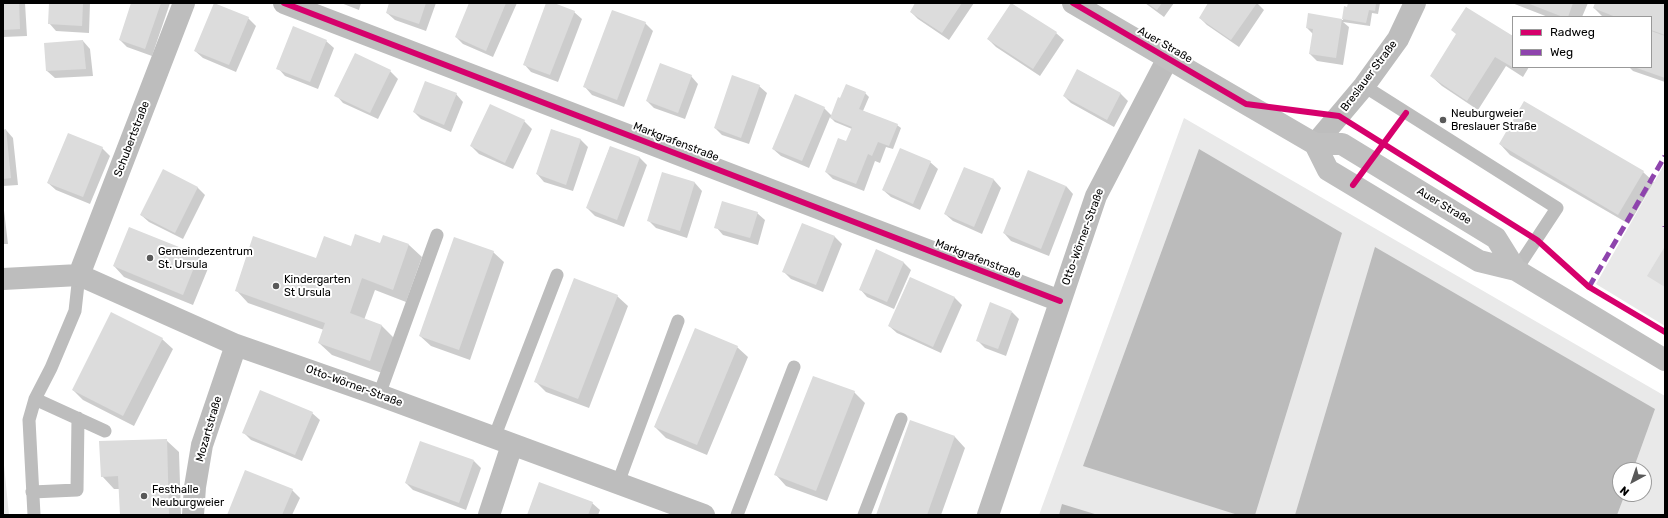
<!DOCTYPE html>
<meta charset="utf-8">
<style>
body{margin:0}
#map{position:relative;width:1668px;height:518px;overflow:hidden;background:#fff;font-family:Rubik,sans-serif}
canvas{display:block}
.frame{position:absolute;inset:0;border:4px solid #000;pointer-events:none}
.legend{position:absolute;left:1512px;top:16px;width:140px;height:52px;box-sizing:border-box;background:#fff;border:1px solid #999;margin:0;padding:5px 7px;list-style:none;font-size:12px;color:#000}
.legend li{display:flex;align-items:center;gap:8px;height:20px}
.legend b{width:20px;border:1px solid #999}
.north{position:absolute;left:1612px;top:462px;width:40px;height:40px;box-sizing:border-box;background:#fff;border:1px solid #999;border-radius:50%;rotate:220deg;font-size:11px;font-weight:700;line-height:16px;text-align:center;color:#000}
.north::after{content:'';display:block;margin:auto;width:14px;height:18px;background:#595959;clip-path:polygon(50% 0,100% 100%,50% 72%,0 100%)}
</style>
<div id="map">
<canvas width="1668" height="518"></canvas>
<div class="frame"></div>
<ul class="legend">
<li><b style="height:5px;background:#d6006c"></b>Radweg</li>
<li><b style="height:5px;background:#8e44ad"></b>Weg</li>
</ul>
<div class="north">N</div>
</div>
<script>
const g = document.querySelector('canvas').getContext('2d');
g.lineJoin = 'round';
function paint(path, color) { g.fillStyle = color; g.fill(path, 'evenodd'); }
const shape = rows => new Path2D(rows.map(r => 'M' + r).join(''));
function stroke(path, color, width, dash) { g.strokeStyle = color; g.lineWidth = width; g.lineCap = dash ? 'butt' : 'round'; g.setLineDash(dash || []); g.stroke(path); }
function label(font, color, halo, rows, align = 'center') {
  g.font = font + ' Rubik,sans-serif'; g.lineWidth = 4; g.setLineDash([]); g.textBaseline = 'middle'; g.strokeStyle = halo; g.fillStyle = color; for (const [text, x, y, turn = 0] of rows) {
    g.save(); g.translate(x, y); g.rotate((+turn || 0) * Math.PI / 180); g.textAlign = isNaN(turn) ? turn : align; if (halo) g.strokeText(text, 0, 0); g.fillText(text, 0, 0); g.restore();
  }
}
const green = shape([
 [1184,118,1665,396,1665,515,1039,515],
 [1620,470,1644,470,1644,494,1620,494],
 [1665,163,1665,326,1596,284],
 [3,455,9,515,3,515]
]);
const water = shape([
 [1199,149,1342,233,1255,515,1238,515,1083,466],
 [1375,247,1655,409,1633,470,1620,470,1620,494,1625,494,1617,515,1295,515],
 [1062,504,1098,515,1059,515]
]);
const shadow = shape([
 [3,3,25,3,27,36,3,37],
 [50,3,90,3,89,33,56,31,49,23],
 [133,3,170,3,152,56,127,47,120,40],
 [341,3,361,3,359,10],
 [391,3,436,3,426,31,395,20,387,13],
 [470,3,517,3,493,57,463,44,456,37],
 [547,3,552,3,574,12,582,19,558,82,531,72,524,64],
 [917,3,974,3,949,40,918,19,911,12],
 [1145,3,1174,3,1164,17],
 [1210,3,1257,3,1264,10,1239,47,1207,25,1200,18],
 [1349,3,1380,3,1378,14,1372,13,1370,26,1343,22,1349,27,1343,65,1317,61,1310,54,1313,34,1307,28,1309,15,1343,20,1345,7,1348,8],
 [1512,3,1588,3,1582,17,1548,17],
 [1596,3,1665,3,1665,82,1633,71,1629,67,1651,67,1651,17,1603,17,1594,8],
 [1012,4,1056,33,1064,40,1040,76,996,47,988,39],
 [1466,9,1513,37,1513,67,1529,67,1523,77,1506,66,1478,110,1442,86,1431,76,1457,34],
 [248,18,256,26,236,72,203,58,195,51],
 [645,23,653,31,624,107,592,95,585,87],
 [83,41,90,49,93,76,55,78,47,71,45,44],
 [326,41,334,48,318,89,285,76,278,68],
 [1078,70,1121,94,1128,101,1114,127,1071,103,1064,96],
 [390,71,398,79,378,119,343,103,336,95],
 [691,76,698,84,685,119,654,108,647,101],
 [759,86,767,93,749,144,722,135,715,128],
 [865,93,869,97,863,111,897,125,901,128,893,149,886,147,880,163,875,161,864,191,833,179,826,172,847,143,852,129,835,122,830,117,809,168,781,156,773,149,824,108,832,116,841,99],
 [456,94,463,102,451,132,421,119,414,112],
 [524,121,532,129,513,169,479,154,471,146],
 [6,130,13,138,18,185,3,186,3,131],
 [552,130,581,140,588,147,573,191,544,182,537,174],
 [1500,144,1643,172,1654,182,1629,224,1510,155],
 [610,147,640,158,647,165,624,227,595,216,587,208],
 [102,148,110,156,90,204,56,190,48,183],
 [930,162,938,169,920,210,891,197,883,190],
 [965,168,994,180,1001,188,982,234,953,221,945,214],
 [663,173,695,183,702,191,687,238,656,228,648,220],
 [1066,186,1073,194,1049,256,1011,241,1004,233],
 [197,187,205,195,183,239,149,222,141,215],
 [3,202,8,244,3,244],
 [757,213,765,220,758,245,723,235,716,227],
 [803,224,835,237,842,244,823,292,791,279,784,272],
 [381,244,409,245,422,257,406,302,375,290,364,320,382,326,395,339,382,373,332,355,319,343,324,330,248,303,236,290,317,260],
 [877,251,904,263,911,270,894,309,867,297,860,289],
 [493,252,504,262,470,360,431,346,420,336],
 [198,256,209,266,193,305,124,277,114,266],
 [910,278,955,298,962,305,941,353,897,333,889,326],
 [617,296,628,306,589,408,546,392,535,381],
 [1012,312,1019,319,1006,356,985,348,977,340],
 [162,339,173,349,134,426,83,400,73,390],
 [737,347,748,357,707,455,666,438,655,427],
 [854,392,865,403,827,501,786,486,776,475],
 [312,413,320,420,302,461,251,440,243,432],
 [911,421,955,437,965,448,941,515,877,515],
 [166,440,179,452,181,515,121,515,120,489,114,489,102,476],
 [474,461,481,468,466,510,413,490,406,483],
 [292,490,300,498,292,515,228,515],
 [592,503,600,510,598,515,528,515]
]);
const building = shape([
 [3,3,19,3,20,29,3,30],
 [49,3,83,3,82,26,48,24],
 [131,3,161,3,145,49,119,40],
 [214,3,249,17,229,65,194,51],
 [389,3,426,3,419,24,386,13],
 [469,3,506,3,486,51,455,37],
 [546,3,554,3,575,11,550,75,523,65],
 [915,3,962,3,942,33,910,12],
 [1011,3,1057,32,1033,69,987,39],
 [1147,3,1162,3,1157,10],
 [1208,3,1257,3,1231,40,1199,18],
 [1348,3,1376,3,1375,11,1369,10,1366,23,1342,19,1344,6,1347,7],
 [1527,3,1573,3,1568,17,1563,17],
 [1595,3,1665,3,1665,35,1651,30,1651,17,1616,17,1593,8],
 [1466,7,1513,36,1512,67,1495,57,1467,101,1430,76,1456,34,1451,30],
 [612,10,646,22,617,100,583,87],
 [1308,13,1342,19,1336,58,1309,54,1313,29,1306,28],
 [293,26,327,40,310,82,276,69],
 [1651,31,1665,36,1665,78,1634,67,1651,67],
 [83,40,86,69,46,71,44,43],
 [355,53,391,70,370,113,334,96],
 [660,63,692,75,678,113,646,101],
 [1077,69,1121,93,1107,120,1063,96],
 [732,75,760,85,741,138,714,128],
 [425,81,457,93,444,125,413,112],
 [846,84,866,92,859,109,898,124,889,146,878,142,872,156,868,154,856,184,825,172,838,138,846,141,852,127,830,118,838,97,840,98],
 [795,94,825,107,802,161,772,149],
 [1524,101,1644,171,1618,215,1499,144],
 [490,104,525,120,505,163,470,146],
 [6,129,11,178,3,179,3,130],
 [551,129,581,139,566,185,536,174],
 [68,133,103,147,83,197,47,183],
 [610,146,640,157,617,220,586,208],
 [900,148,931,161,913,204,882,190],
 [964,167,994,179,974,227,944,214],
 [163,169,198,187,175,233,140,215],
 [1028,170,1066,186,1041,249,1003,233],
 [662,172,695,182,680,231,647,221],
 [722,201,758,212,750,238,714,228],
 [802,223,835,236,816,285,782,272],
 [129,227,199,255,183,295,113,266],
 [355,234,380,243,383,235,409,244,393,290,362,278,350,313,382,325,370,361,318,343,325,323,235,291,253,236,316,258,324,236,351,246],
 [454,237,494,251,459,350,419,336],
 [1664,248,1665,249,1665,287,1647,276],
 [876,249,904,262,887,302,859,290],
 [910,277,955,297,933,347,888,326],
 [574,278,618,295,578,399,534,382],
 [990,302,1012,311,998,349,976,341],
 [111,312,163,338,123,416,72,390],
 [695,328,738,346,697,445,654,427],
 [813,376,855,391,816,491,774,475],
 [260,390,313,412,295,455,242,433],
 [910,420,955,436,927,515,876,515],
 [167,439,169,515,120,515,118,476,101,477,99,441],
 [420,441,474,460,459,503,405,483],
 [245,470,293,489,282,515,227,515],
 [539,482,593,502,588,515,527,515]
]);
const lane = shape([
 [1364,86,1557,208,1516,270],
 [379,395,437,235],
 [35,399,105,431],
 [494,438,557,275],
 [618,483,678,321],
 [32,492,77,490,78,418],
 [34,515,29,420,35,399,51,368,75,311,79,275],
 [737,515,794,367],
 [864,515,901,419]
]);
const street = shape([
 [284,3,1060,301],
 [1315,144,1364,86,1398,39,1415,3],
 [79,275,184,3],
 [3,279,79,275,236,345,379,395,704,515],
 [193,515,195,487,202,445,236,345],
 [489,515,512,445],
 [988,515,1096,196,1168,58]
]);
const secondary = shape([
 [1073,3,1315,144,1342,144,1496,238,1516,270],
 [1315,144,1328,170,1353,185,1479,261,1516,270,1665,360]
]);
const quiet = shape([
 [1665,226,1665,227],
 [1589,287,1665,156]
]);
const cycleway = shape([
 [284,3,1060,301],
 [1073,3,1246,104,1339,116,1537,240,1589,287,1665,332],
 [1353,185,1406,113]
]);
const markers = [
 [1443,120,4,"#595959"],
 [150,258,4,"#595959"],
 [276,286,4,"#595959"],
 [144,496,4,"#595959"]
];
const streetNames = [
 ["Auer Straße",1165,45,30],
 ["Breslauer Straße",1369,76,-53],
 ["Schubertstraße",132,139,-69],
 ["Markgrafenstraße",676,142,21],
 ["Auer Straße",1444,206,31],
 ["Otto-Wörner-Straße",1083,237,-70],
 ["Markgrafenstraße",978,259,21],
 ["Otto-Wörner-Straße",354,386,20],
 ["Mozartstraße",209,429,-74]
];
const poiNames = [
 ["Neuburgweier",1451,114],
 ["Breslauer Straße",1451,127],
 ["Gemeindezentrum",158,252],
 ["St. Ursula",158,265],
 ["Kindergarten",284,280],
 ["St Ursula",284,293],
 ["Festhalle",152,490],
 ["Neuburgweier",152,503]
];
paint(green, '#e9e9e9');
paint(water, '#bbb');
paint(shadow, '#0003');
paint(building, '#dcdcdc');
stroke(lane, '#bdbdbd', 13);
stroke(street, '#bdbdbd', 22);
stroke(secondary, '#c0c0c0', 22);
stroke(quiet, '#8e44ad', 5, [10, 5]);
stroke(cycleway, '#d6006c', 6);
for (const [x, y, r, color] of markers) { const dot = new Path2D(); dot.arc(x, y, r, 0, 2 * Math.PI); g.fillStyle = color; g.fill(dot); stroke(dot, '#fff', 1.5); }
label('11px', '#000', '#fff', streetNames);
label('11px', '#000', '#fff', poiNames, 'left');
</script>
